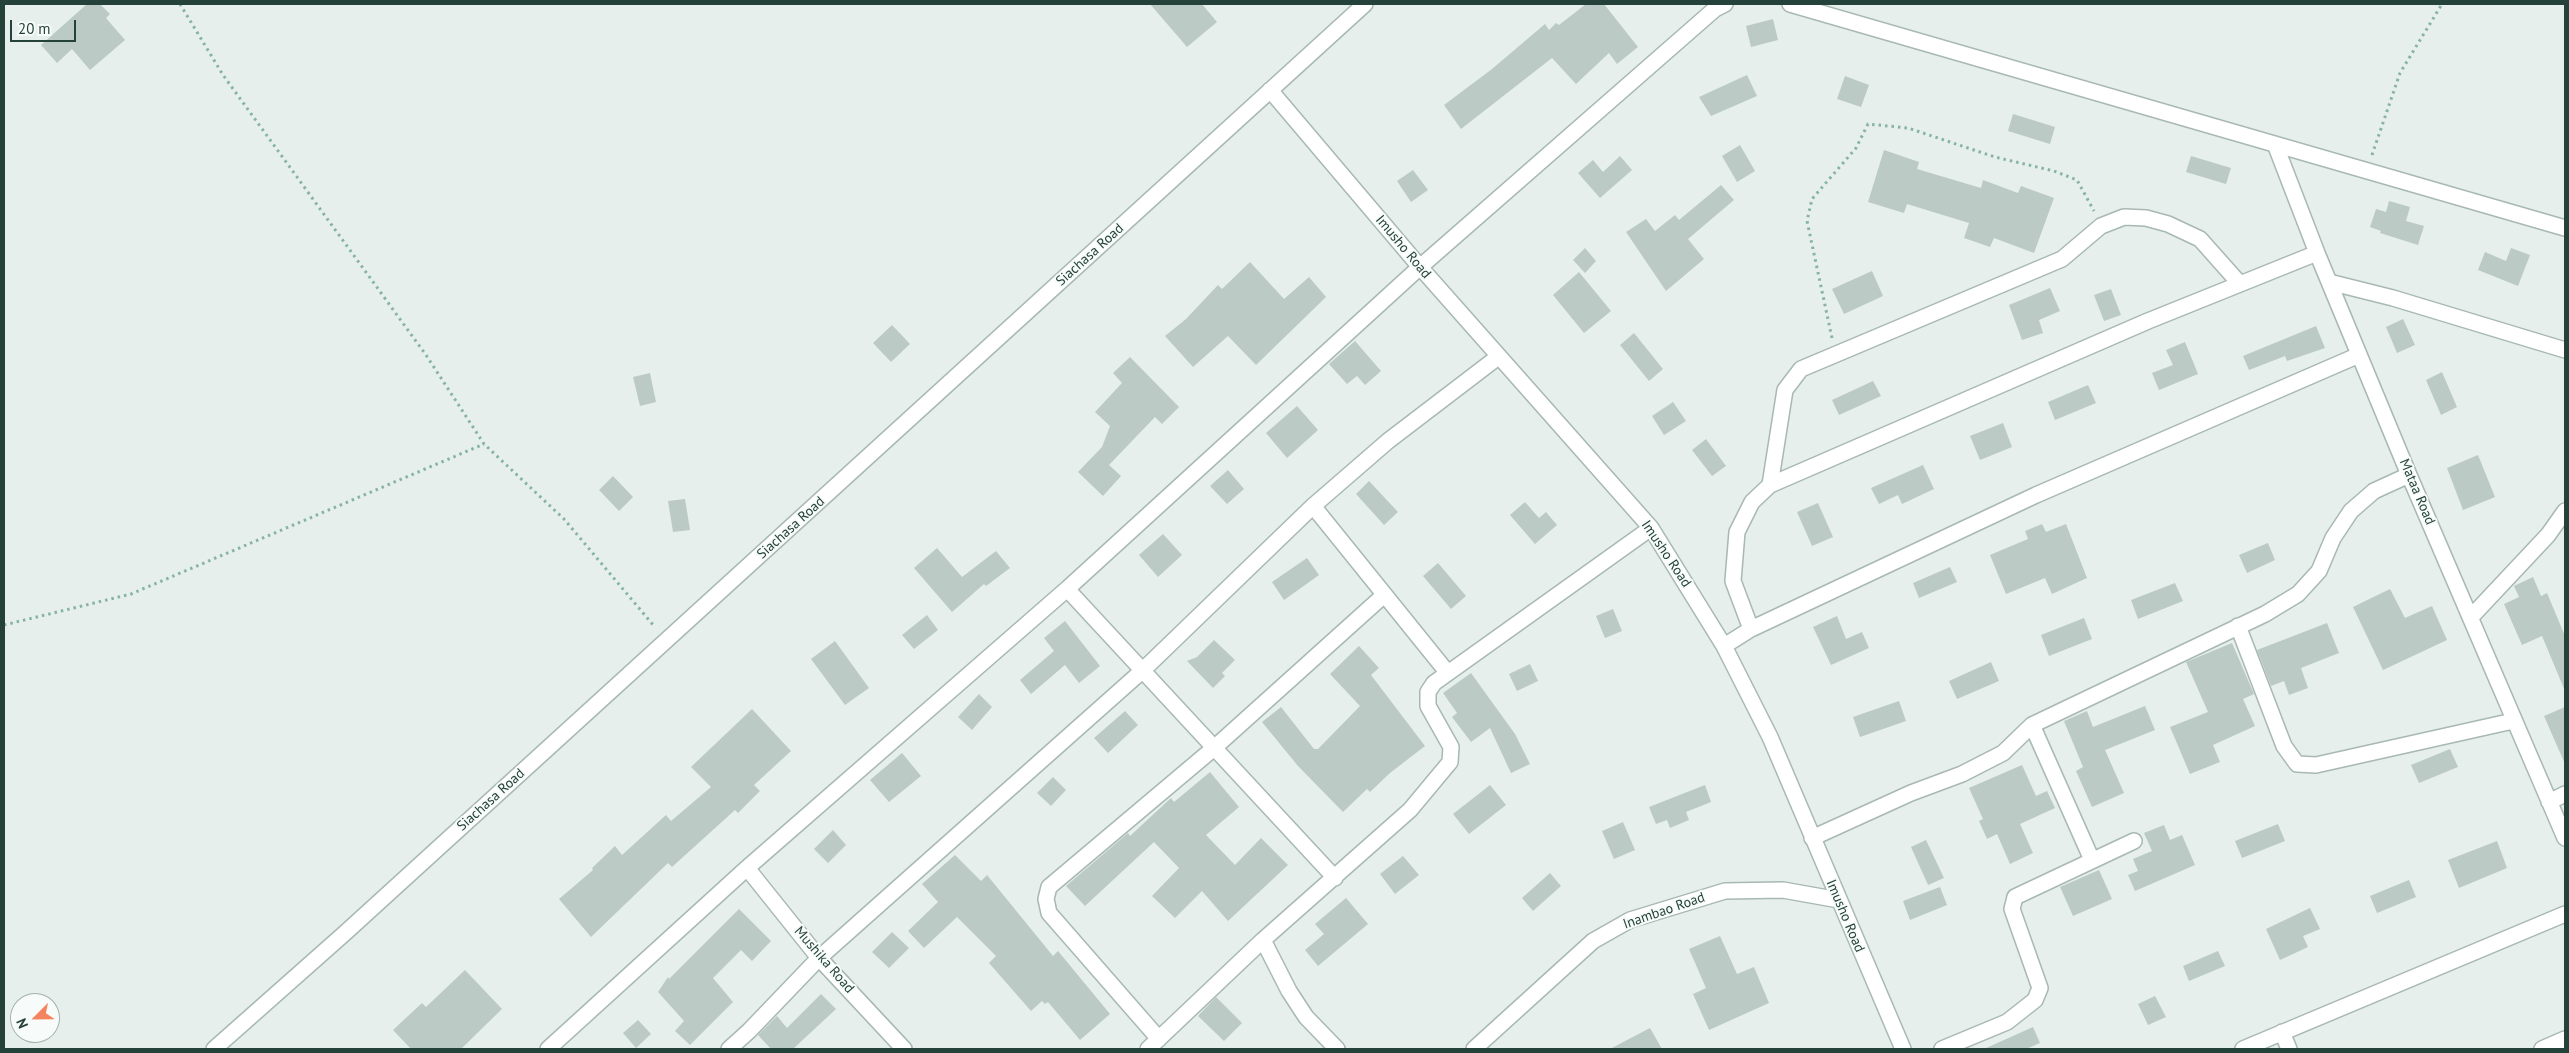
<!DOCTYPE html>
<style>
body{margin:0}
#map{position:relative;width:2569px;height:1053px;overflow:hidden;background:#e6efeb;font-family:"PT Sans",sans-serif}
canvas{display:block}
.frame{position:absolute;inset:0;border:5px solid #24423a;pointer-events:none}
.north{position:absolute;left:10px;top:993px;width:50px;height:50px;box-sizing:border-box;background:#f7fbf9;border:1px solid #a3b1ad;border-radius:50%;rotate:247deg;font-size:14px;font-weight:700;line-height:20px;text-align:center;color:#24423a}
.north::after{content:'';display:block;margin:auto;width:18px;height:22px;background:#f4845f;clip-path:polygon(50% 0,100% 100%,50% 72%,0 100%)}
.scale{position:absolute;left:10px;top:20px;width:66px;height:22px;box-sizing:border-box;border:2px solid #24423a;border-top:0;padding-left:6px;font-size:15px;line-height:18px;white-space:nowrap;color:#24423a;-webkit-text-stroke:4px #f7fbf9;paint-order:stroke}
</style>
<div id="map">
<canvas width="2569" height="1053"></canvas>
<div class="frame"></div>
<div class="north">N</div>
<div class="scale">20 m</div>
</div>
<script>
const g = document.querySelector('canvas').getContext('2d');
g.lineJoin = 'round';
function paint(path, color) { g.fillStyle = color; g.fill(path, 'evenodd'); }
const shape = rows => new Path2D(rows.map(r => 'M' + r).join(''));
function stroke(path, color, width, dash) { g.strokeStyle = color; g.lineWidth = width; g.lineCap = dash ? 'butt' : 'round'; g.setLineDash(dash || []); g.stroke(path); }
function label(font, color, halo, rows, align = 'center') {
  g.font = font + ' "PT Sans",sans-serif'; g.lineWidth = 4; g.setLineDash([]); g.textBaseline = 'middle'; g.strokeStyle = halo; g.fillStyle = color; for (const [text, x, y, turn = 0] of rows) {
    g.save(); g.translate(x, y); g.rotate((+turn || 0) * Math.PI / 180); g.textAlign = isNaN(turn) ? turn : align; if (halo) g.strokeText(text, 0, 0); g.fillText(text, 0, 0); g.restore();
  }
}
const building = shape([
 [87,4,100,4,110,14,106,18,125,40,90,70,72,49,57,63,41,45],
 [1150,4,1202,4,1217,22,1187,47],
 [1586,4,1604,4,1638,47,1617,64,1609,53,1576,84,1552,58,1461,129,1444,105,1492,69,1545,24,1549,30,1556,23,1559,25],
 [1773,19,1778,40,1751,47,1746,26],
 [1747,75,1757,96,1711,116,1699,97],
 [1845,76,1869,85,1861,107,1837,99],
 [2013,114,2055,127,2050,144,2008,131],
 [1740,145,1755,171,1737,182,1722,156],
 [1884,150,1919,162,1917,169,1981,188,1983,180,2018,193,2021,186,2054,198,2034,253,1994,238,1990,247,1964,238,1969,223,1907,204,1904,213,1868,202],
 [1620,156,1632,170,1600,198,1578,173,1593,160,1603,172],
 [2191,156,2231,168,2226,184,2186,172],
 [1413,170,1428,190,1411,202,1397,181],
 [1721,185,1734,200,1688,239,1704,259,1666,291,1626,232,1646,219,1655,231,1675,215,1679,220],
 [2389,201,2410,207,2406,221,2424,226,2418,245,2380,233,2381,231,2370,227,2376,209,2386,212],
 [1585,248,1596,261,1585,273,1573,260],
 [2511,248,2530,255,2518,286,2478,270,2485,252,2506,261],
 [1250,262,1284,299,1309,277,1326,297,1256,365,1228,336,1193,367,1165,336,1186,319,1218,285,1222,289],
 [1872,271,1883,296,1844,314,1832,289],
 [1579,272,1611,311,1584,333,1553,295],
 [2050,288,2060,311,2039,320,2043,333,2022,340,2009,305],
 [2111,289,2121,315,2104,321,2094,295],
 [2403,319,2415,345,2397,353,2386,327],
 [892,325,910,344,891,362,873,343],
 [2316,326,2325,348,2287,361,2285,356,2249,370,2243,356],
 [1634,333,1663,369,1649,381,1620,345],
 [1355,341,1381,371,1365,385,1357,376,1347,384,1329,364],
 [2185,342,2198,374,2159,390,2152,373,2173,365,2166,350],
 [1130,357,1179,407,1162,424,1155,417,1109,465,1121,476,1103,496,1078,472,1102,447,1110,426,1095,412,1122,383,1113,373],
 [2442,372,2457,407,2441,415,2426,380],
 [650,373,656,402,640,406,633,377],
 [1873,381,1881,396,1839,415,1832,400],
 [2088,385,2096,403,2055,420,2048,402],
 [1673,402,1686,421,1664,435,1652,416],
 [1297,406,1318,430,1287,458,1266,433],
 [2003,423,2012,447,1980,460,1970,436],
 [1706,439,1726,466,1712,476,1692,450],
 [2478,455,2495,497,2463,510,2447,468],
 [1923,465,1934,489,1902,504,1898,495,1879,504,1871,488],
 [1228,470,1244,489,1227,504,1210,486],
 [613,476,633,497,619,511,599,490],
 [1369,481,1398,512,1384,525,1356,494],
 [685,499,690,530,673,532,668,501],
 [1525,502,1539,518,1546,512,1557,525,1535,544,1510,515],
 [1818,503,1833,537,1812,546,1797,512],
 [2042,524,2046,532,2066,524,2087,578,2052,594,2045,578,2006,594,1990,555,2028,539,2025,531],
 [1163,534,1182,555,1158,577,1139,555],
 [2268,543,2275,560,2247,573,2239,555],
 [937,548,962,577,996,551,1010,568,986,586,984,584,952,612,914,568],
 [1307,558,1319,575,1284,600,1272,582],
 [1438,563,1466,596,1451,609,1423,576],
 [1950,567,1957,582,1919,598,1913,583],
 [2533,577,2541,596,2547,593,2565,636,2565,691,2542,636,2522,645,2504,604,2519,597,2514,586],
 [2175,583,2183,601,2138,619,2131,600],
 [2390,589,2405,618,2432,606,2447,640,2383,670,2353,607],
 [1613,609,1622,631,1605,638,1596,616],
 [927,615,938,630,914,649,902,635],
 [1837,616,1846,639,1862,632,1869,648,1831,665,1813,627],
 [2084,618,2092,639,2049,656,2041,635],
 [1065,621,1100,666,1079,683,1065,665,1031,694,1020,680,1054,651,1044,638],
 [2327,623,2339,653,2301,668,2308,688,2289,695,2284,681,2271,686,2257,650],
 [1214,640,1235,660,1222,673,1225,676,1213,688,1187,661,1197,657],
 [835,641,869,688,845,705,811,659],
 [2232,643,2254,694,2243,699,2255,726,2213,745,2220,762,2190,774,2170,727,2208,712,2186,662],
 [1359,646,1379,668,1371,675,1425,746,1390,773,1370,792,1367,789,1343,812,1298,766,1262,722,1281,707,1314,749,1318,749,1360,706,1330,674],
 [1991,662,1999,681,1957,699,1949,681],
 [1530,664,1538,681,1517,691,1509,674],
 [1471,673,1515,734,1530,764,1511,773,1490,728,1471,742,1452,717,1457,713,1443,693],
 [979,694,992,707,972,730,958,717],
 [1899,701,1906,721,1860,737,1853,717],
 [2145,706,2155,730,2105,750,2124,793,2092,807,2076,771,2083,767,2064,721,2087,711,2093,727],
 [2565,707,2565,764,2544,716],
 [752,709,791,751,754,785,760,791,738,813,735,810,672,867,668,863,591,937,559,899,593,870,592,868,615,846,622,855,666,815,671,821,711,787,691,767],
 [1125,711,1138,725,1108,753,1094,738],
 [2450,749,2458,767,2419,783,2411,765],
 [902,753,921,776,889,802,870,780],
 [2022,765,2036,796,2047,791,2055,808,2020,824,2033,853,2010,864,1997,834,1987,839,1979,821,1983,819,1969,788],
 [1210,772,1239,807,1206,835,1235,865,1261,838,1288,865,1228,921,1202,891,1175,918,1152,896,1179,868,1154,842,1085,906,1066,886,1128,833,1130,836,1171,798,1174,802],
 [1053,777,1066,790,1051,806,1037,793],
 [1490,785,1506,805,1469,834,1453,814],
 [1705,785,1711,802,1686,812,1689,820,1670,828,1667,820,1656,824,1649,807],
 [1623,822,1635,850,1614,859,1602,831],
 [2278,824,2285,841,2242,858,2235,841],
 [2164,825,2170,840,2182,835,2195,865,2135,891,2128,875,2138,871,2133,859,2152,851,2144,833],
 [833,830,846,845,828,863,814,849],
 [1926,840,1944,878,1928,885,1911,847],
 [2497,841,2507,868,2459,888,2448,860],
 [955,855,981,881,987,875,1053,956,1058,951,1110,1014,1080,1040,1048,1002,1045,1004,1042,1001,1031,1011,989,963,996,956,957,917,924,948,908,931,938,902,922,884],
 [1403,856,1419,875,1395,894,1380,874],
 [2099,870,2112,899,2073,916,2060,887],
 [1550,873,1561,886,1533,911,1522,898],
 [2409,880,2416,897,2377,913,2370,896],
 [1940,887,1947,905,1910,920,1903,901],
 [1346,898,1368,924,1318,966,1305,950,1324,934,1315,924],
 [2310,908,2320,929,2303,936,2308,947,2280,960,2266,929],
 [739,909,771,941,752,961,741,950,713,978,733,1002,690,1045,675,1031,684,1021,658,992,668,977,669,979],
 [892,932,909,948,889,968,872,952],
 [1720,936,1737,974,1754,967,1769,1003,1709,1030,1693,994,1706,988,1689,949],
 [2218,951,2225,966,2189,981,2183,966],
 [465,970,502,1009,461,1049,411,1049,393,1030,422,1003,426,1007],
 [821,994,836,1009,793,1049,771,1049,758,1035,777,1016,787,1028],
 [2155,996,2166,1017,2148,1025,2138,1004],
 [1216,997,1242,1023,1224,1041,1198,1016],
 [638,1020,651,1034,636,1048,623,1033],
 [2033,1027,2040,1043,2026,1049,1984,1049],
 [1650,1028,1662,1049,1610,1049]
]);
const path = shape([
 [180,4,223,75,426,355,484,444,564,519,654,626],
 [2372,155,2400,73,2442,4],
 [1832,338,1807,221,1812,199,1856,148,1868,124,1908,128,1995,157,2054,171,2077,180,2094,211],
 [4,625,131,594,484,444]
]);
const minor = shape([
 [1790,4,2565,228],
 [1270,90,1420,267,1651,528,1724,646,1770,737,1903,1049],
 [2275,144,2317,253,2409,475,2565,838],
 [2329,282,2393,298,2565,350],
 [1770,485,1785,390,1801,369,2062,259,2101,226,2124,217,2146,218,2168,224,2200,239,2240,284],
 [1313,506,1447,672],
 [1067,589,1335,878],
 [2471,617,2548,535,2565,511],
 [2238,626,2284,746,2297,764,2316,765,2513,721],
 [1751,629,1733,581,1737,532,1752,502,1770,485,2148,321,2317,253],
 [1724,646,1751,629,2036,495,2359,355],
 [2032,725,2092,860],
 [2549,802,2565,794],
 [1812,838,1911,793,1962,774,2003,753,2032,725,2265,614,2298,594,2319,571,2333,538,2351,511,2374,491,2409,475],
 [747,868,819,958,904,1049],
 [1263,940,1289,991,1306,1017,1337,1049],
 [2282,1032,2289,1049],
 [1159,1039,1049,913,1046,899,1049,887,1214,748,1383,596],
 [214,1049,345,933,1365,4],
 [548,1049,747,868,1067,589,1420,267,1715,9,1725,4],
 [729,1049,749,1031,819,958,1142,671,1313,506,1388,441,1498,357],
 [1148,1049,1263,940,1410,810,1450,762,1451,747,1428,706,1428,692,1434,683,1651,528],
 [1474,1049,1593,941,1630,920,1725,891,1783,890,1839,900],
 [1942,1049,2007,1022,2035,1000,2040,988,2012,909,2015,897,2134,841],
 [2243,1049,2565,914],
 [2542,1049,2565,1039]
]);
const streetNames = [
 ["Imusho Road",1403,247,50],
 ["Siachasa Road",1090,255,-42],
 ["Mataa Road",2417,492,67],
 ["Siachasa Road",791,528,-42],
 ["Imusho Road",1666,554,56],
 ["Siachasa Road",491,800,-42],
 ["Inambao Road",1664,911,-19],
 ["Imusho Road",1845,916,67],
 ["Mushika Road",824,960,49]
];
paint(building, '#bbcac4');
stroke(minor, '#a8b8b2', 18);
stroke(path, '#86b3a5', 3, [2.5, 4]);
stroke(minor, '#fff', 15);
label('14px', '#24423a', '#f7fbf9', streetNames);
</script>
